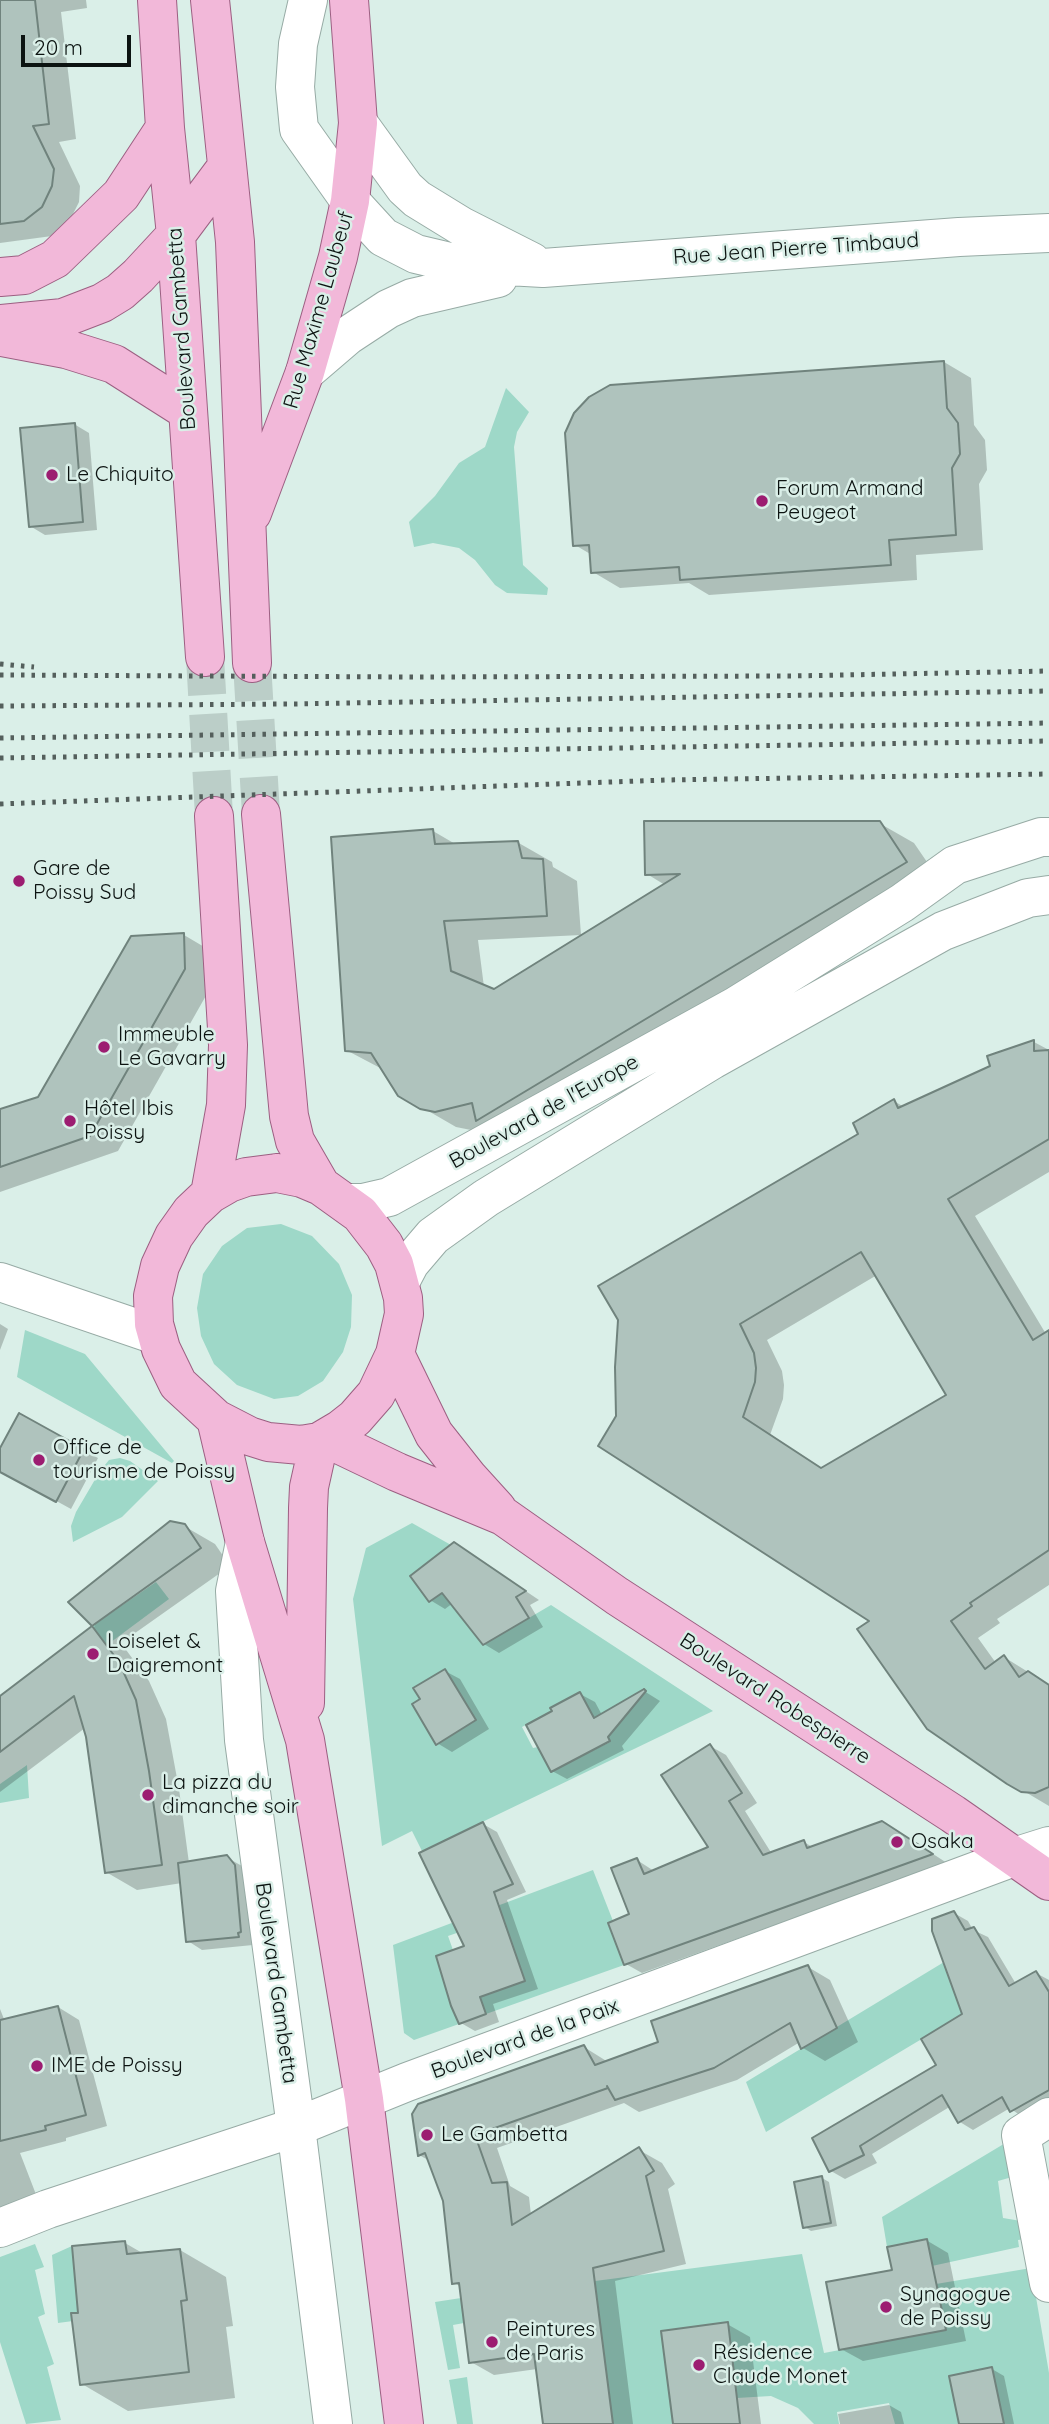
<!DOCTYPE html>
<meta charset="utf-8">
<style>
body{margin:0}
#map{position:relative;width:1049px;height:2424px;overflow:hidden;background:#daefe8;font-family:Quicksand,sans-serif}
canvas{display:block}
.scale{position:absolute;left:21px;top:35px;width:110px;height:32px;box-sizing:border-box;border:4px solid #0c1311;border-top:0;padding-left:9px;font-size:21px;line-height:24px;white-space:nowrap;color:#0c1311;-webkit-text-stroke:5px #daefe8;paint-order:stroke}
</style>
<div id="map">
<canvas width="1049" height="2424"></canvas>
<div class="scale">20 m</div>
</div>
<script>
const g = document.querySelector('canvas').getContext('2d');
g.lineJoin = 'round';
function paint(path, color) { g.fillStyle = color; g.fill(path, 'evenodd'); }
const shape = rows => new Path2D(rows.map(r => 'M' + r).join(''));
function stroke(path, color, width, dash) { g.strokeStyle = color; g.lineWidth = width; g.lineCap = dash ? 'butt' : 'round'; g.setLineDash(dash || []); g.stroke(path); }
function label(font, color, halo, rows, align = 'center') {
  g.font = font + ' Quicksand,sans-serif'; g.lineWidth = 5; g.setLineDash([]); g.textBaseline = 'middle'; g.strokeStyle = halo; g.fillStyle = color; for (const [text, x, y, turn = 0] of rows) {
    g.save(); g.translate(x, y); g.rotate((+turn || 0) * Math.PI / 180); g.textAlign = isNaN(turn) ? turn : align; if (halo) g.strokeText(text, 0, 0); g.fillText(text, 0, 0); g.restore();
  }
}
const green = shape([
 [506,388,529,412,517,432,514,447,523,565,548,588,547,595,507,593,495,585,475,560,459,548,433,543,414,547,409,522,435,496,459,463,485,447],
 [281,1224,312,1236,339,1264,352,1295,351,1327,343,1352,323,1381,298,1396,274,1399,237,1385,214,1364,201,1336,197,1308,203,1274,222,1246,247,1228],
 [25,1330,85,1354,174,1461,172,1463,17,1377],
 [120,1458,130,1461,158,1481,122,1517,73,1542,71,1526,76,1512,100,1471,109,1460],
 [412,1523,451,1545,410,1576,429,1601,442,1593,476,1623,488,1642,551,1605,713,1711,422,1851,412,1831,382,1846,353,1599,366,1548],
 [439,1673,452,1681,476,1720,436,1744,412,1704,420,1699,413,1688],
 [580,1692,594,1718,597,1716,610,1742,551,1772,538,1747,533,1748,522,1727,552,1711,551,1707],
 [156,1582,169,1599,107,1645,92,1626],
 [27,1765,29,1798,0,1803,0,1784],
 [593,1870,613,1921,608,1924,624,1965,486,2014,480,1997,525,1981,509,1935,474,1927,448,1936,453,1950,436,1956,459,2024,414,2040,404,2033,393,1945],
 [949,1959,982,2003,766,2132,746,2082],
 [1007,2142,1012,2177,998,2181,1003,2218,1021,2221,1025,2239,1018,2240,1019,2247,932,2266,927,2239,887,2247,882,2217],
 [35,2244,44,2267,35,2270,45,2314,38,2317,54,2364,47,2367,61,2420,26,2424,0,2342,0,2257],
 [72,2246,78,2313,72,2314,73,2321,58,2323,52,2255],
 [802,2254,824,2353,945,2330,936,2284,1031,2268,1049,2373,1049,2424,1004,2424,992,2368,959,2424,895,2424,889,2403,837,2412,839,2424,814,2424,798,2408,771,2396,737,2398,727,2322,661,2331,673,2424,613,2424,595,2281],
 [461,2298,464,2323,453,2325,460,2368,448,2370,435,2302],
 [467,2377,473,2424,457,2424,449,2380]
]);
const shadow = shape([
 [0,0,86,0,87,8,61,12,76,139,59,142,80,186,79,202,69,222,52,236,0,243],
 [944,362,971,378,974,425,985,440,987,470,979,484,983,550,916,555,917,580,709,595,689,583,620,588,593,572,592,555,575,545],
 [74,424,89,433,97,530,45,535,30,526],
 [879,823,914,843,940,881,471,1130,456,1127,399,1094,384,1070,346,1050,433,831,457,845,517,842,552,862,553,867,577,881,581,935,478,940,484,987,494,991,665,885,647,874],
 [184,935,211,951,212,985,118,1151,0,1192,0,1111,39,1099],
 [1034,1042,1049,1050,1049,1172,975,1216,1046,1334,1049,1332,1049,1585,997,1619,1000,1623,978,1638,996,1663,1004,1657,1049,1685,1049,1806,1022,1790,872,1621,600,1446,860,1135,894,1101,904,1107,993,1067,989,1057],
 [877,1275,948,1395,823,1469,770,1435,783,1399,784,1385,782,1371,767,1340],
 [0,1324,8,1329,0,1350],
 [19,1416,98,1458,71,1509,0,1470,0,1452],
 [184,1526,215,1544,230,1566,121,1643,149,1681,166,1719,179,1789,189,1863,226,1857,242,1866,253,1945,202,1950,188,1941,182,1883,137,1890,106,1872,85,1728,0,1792,0,1698,95,1626,70,1602],
 [469,1553,539,1600,530,1605,543,1627,499,1653,484,1644,453,1603,445,1609,430,1600],
 [445,1671,460,1679,489,1729,452,1752,437,1743,423,1700],
 [644,1691,660,1701,622,1746,624,1750,567,1779,552,1771,580,1694,595,1702,602,1715],
 [710,1746,726,1755,757,1803,745,1811,772,1854,804,1842,814,1848,899,1832,947,1863,642,1973,626,1964,637,1860,654,1871,710,1848],
 [483,1824,497,1832,526,1892,507,1900,538,1989,493,2004,499,2022,475,2031,461,2023,466,1947],
 [954,1913,968,1921,973,1930,988,1937,1016,1984,1036,1973,1049,1980,1049,2105,1025,2119,1010,2108,973,2130,960,2122,951,2106,872,2154,877,2163,845,2179,831,2171,815,2138,938,2066,965,2015],
 [808,1967,830,1980,858,2042,825,2061,803,2048,800,2042,737,2080,639,2112,624,2103,497,2148,510,2186,529,2197,531,2215,639,2150,662,2163,675,2184,668,2189,686,2264,615,2281,633,2424,544,2424,537,2369,494,2375,471,2362,461,2287,453,2282,444,2200,430,2161,419,2155,584,2047,608,2062,661,2043],
 [58,2007,79,2020,107,2126,66,2138,66,2141,20,2153,37,2197,0,2211,0,2009,4,2019],
 [822,2178,829,2182,837,2226,811,2231,805,2227],
 [926,2240,948,2253,966,2341,863,2361,841,2349,894,2271],
 [125,2243,144,2254,180,2250,226,2277,233,2326,226,2327,235,2398,128,2411,82,2384,79,2315],
 [727,2324,750,2337,761,2424,675,2424],
 [992,2369,1004,2376,1014,2424,961,2424],
 [889,2405,901,2412,904,2424,840,2424,838,2414]
]);
const building = shape([
 [0,0,35,0,49,124,33,126,54,169,52,186,42,207,24,221,0,224,0,0],
 [944,361,947,408,958,423,960,454,952,468,956,535,889,540,891,565,680,580,679,567,591,573,589,545,573,546,565,433,574,413,589,397,610,385,944,361],
 [75,423,83,522,29,527,20,428,75,423],
 [644,821,880,821,907,862,476,1121,472,1103,435,1112,420,1109,398,1096,371,1053,345,1051,331,837,433,829,435,844,518,841,522,858,543,859,547,916,444,921,451,971,494,989,680,874,645,875,644,821],
 [184,933,185,969,90,1136,0,1167,0,1109,38,1097,131,936,184,933],
 [1034,1040,1034,1051,1049,1050,1049,1139,948,1199,1033,1340,1049,1330,1049,1550,970,1603,972,1606,951,1621,985,1669,1004,1655,1019,1677,1028,1671,1049,1685,1049,1787,1035,1793,1021,1792,1007,1784,927,1729,857,1629,869,1621,598,1446,616,1416,615,1367,618,1320,598,1286,858,1134,853,1123,894,1099,898,1108,990,1066,987,1056,1034,1040],
 [861,1252,946,1395,821,1468,743,1417,755,1382,756,1368,754,1353,740,1324,861,1252],
 [19,1413,84,1449,56,1502,0,1472,0,1448,19,1413],
 [170,1521,185,1524,201,1548,92,1626,119,1662,136,1700,149,1771,162,1865,105,1873,86,1737,74,1696,0,1752,0,1696,92,1626,68,1602,170,1521],
 [454,1542,526,1591,516,1597,529,1618,483,1645,442,1593,429,1602,410,1576,454,1542],
 [445,1669,476,1720,436,1745,412,1704,420,1699,413,1688,445,1669],
 [644,1689,646,1691,608,1737,610,1741,551,1772,526,1725,552,1711,550,1708,580,1692,594,1718,644,1689],
 [710,1744,742,1793,729,1801,763,1855,804,1840,807,1848,882,1821,933,1854,624,1965,608,1923,629,1914,611,1868,637,1858,644,1874,708,1847,661,1775,710,1744],
 [483,1822,513,1884,494,1892,525,1981,480,1997,486,2014,459,2024,451,2006,436,1956,464,1946,419,1853,483,1822],
 [227,1855,235,1865,241,1932,238,1933,239,1937,186,1942,178,1863,227,1855],
 [954,1911,965,1930,974,1927,1009,1986,1036,1971,1049,1992,1049,2090,1010,2112,1002,2097,958,2123,942,2095,860,2146,864,2155,829,2172,812,2138,936,2065,921,2039,962,2014,932,1931,932,1919,954,1911],
 [808,1965,837,2028,801,2049,790,2023,714,2068,615,2100,607,2086,608,2088,475,2135,492,2183,507,2182,512,2225,639,2147,654,2171,646,2176,664,2251,593,2268,613,2424,543,2424,534,2354,469,2363,459,2283,452,2284,443,2201,425,2153,418,2156,412,2114,418,2104,584,2045,595,2065,658,2042,651,2021,808,1965],
 [58,2006,86,2115,45,2126,46,2130,0,2141,0,2020,58,2006],
 [822,2176,831,2223,803,2228,794,2182,822,2176],
 [927,2239,946,2330,839,2350,826,2282,892,2270,887,2247,927,2239],
 [125,2241,127,2254,180,2249,187,2300,181,2301,189,2372,80,2385,71,2313,78,2313,72,2246,125,2241],
 [728,2322,740,2424,673,2424,661,2331,728,2322],
 [992,2367,1004,2424,959,2424,949,2376,992,2367]
]);
const primaryTunnel = shape([
 [205,657,214,816],
 [252,663,261,814]
]);
const street = shape([
 [347,1203,363,1203,389,1197,736,1006,902,903,955,865,1041,837,1049,837],
 [400,1282,410,1263,433,1236,486,1198,712,1060,943,931,1028,898,1049,895],
 [245,1542,235,1591,244,1740,296,2127,333,2424],
 [1049,2117,1021,2135,1049,2283],
 [0,2228,48,2209,296,2127,407,2082,1014,1857,1049,1846]
]);
const secondary = shape([
 [308,0,298,44,295,87,299,129,350,201,383,237,416,254,454,263,543,268,959,237,1049,233],
 [358,123,405,188,417,199,461,226,532,262],
 [305,372,347,336,388,309,412,298,498,278],
 [0,1282,156,1335]
]);
const primary = shape([
 [157,0,165,128,176,235,205,657],
 [210,0,235,242,252,663],
 [0,277,24,275,55,259,121,195,165,128],
 [0,324,63,318,102,303,120,292,138,276,176,235,226,168],
 [2,337,66,349,114,364,188,411],
 [252,513,305,372,338,257,350,201,358,123,349,0],
 [261,814,289,1116,295,1141,321,1186],
 [277,1173,302,1178,321,1186,360,1214,384,1245,394,1264,403,1298,404,1314,395,1354,376,1394,355,1418,341,1429,319,1442,301,1445,268,1442,249,1436,216,1419,178,1384,161,1349,154,1324,153,1296,160,1266,174,1236,191,1212,210,1194,229,1183,246,1177,277,1173],
 [210,1194,226,1105,228,1045,214,816],
 [395,1354,434,1434,468,1477,497,1509],
 [216,1419,245,1542,305,1740,364,2099,404,2424],
 [328,1439,397,1472,503,1516,617,1596,953,1814,1049,1881],
 [305,1703,308,1508,309,1487,319,1442]
]);
const rail = shape([
 [0,664,34,667],
 [0,675,414,677,791,676,1049,671],
 [0,706,291,704,1049,691],
 [0,738,1049,723],
 [0,758,1049,741],
 [0,804,666,780,1049,774]
]);
const markers = [
 [52,475,7,"#9c1d71"],
 [762,501,7,"#9c1d71"],
 [19,881,7,"#9c1d71"],
 [104,1047,7,"#9c1d71"],
 [70,1121,7,"#9c1d71"],
 [39,1460,7,"#9c1d71"],
 [93,1654,7,"#9c1d71"],
 [148,1795,7,"#9c1d71"],
 [897,1842,7,"#9c1d71"],
 [37,2066,7,"#9c1d71"],
 [427,2135,7,"#9c1d71"],
 [886,2307,7,"#9c1d71"],
 [492,2342,7,"#9c1d71"],
 [699,2365,7,"#9c1d71"]
];
const streetNames = [
 ["Rue Jean Pierre Timbaud",796,249,-4],
 ["Rue Maxime Laubeuf",319,310,-74],
 ["Boulevard Gambetta",182,329,-94],
 ["Boulevard de l'Europe",544,1112,-29],
 ["Boulevard Robespierre",775,1699,33],
 ["Boulevard Gambetta",276,1983,82],
 ["Boulevard de la Paix",525,2039,-20]
];
const poiNames = [
 ["Le Chiquito",66,475],
 ["Forum Armand",776,489],
 ["Peugeot",776,513],
 ["Gare de",33,869],
 ["Poissy Sud",33,893],
 ["Immeuble",118,1035],
 ["Le Gavarry",118,1059],
 ["Hôtel Ibis",84,1109],
 ["Poissy",84,1133],
 ["Office de",53,1448],
 ["tourisme de Poissy",53,1472],
 ["Loiselet &",107,1642],
 ["Daigremont",107,1666],
 ["La pizza du",162,1783],
 ["dimanche soir",162,1807],
 ["Osaka",911,1842],
 ["IME de Poissy",51,2066],
 ["Le Gambetta",441,2135],
 ["Synagogue",900,2295],
 ["de Poissy",900,2319],
 ["Peintures",506,2330],
 ["de Paris",506,2354],
 ["Résidence",713,2353],
 ["Claude Monet",713,2377]
];
paint(green, '#9ed8c8');
paint(shadow, '#0003');
paint(building, '#afc3bd');
stroke(building, '#70837d', 2);
stroke(primaryTunnel, '#bbcec8', 38, [38, 19]);
stroke(street, '#97aba5', 40);
stroke(secondary, '#97aba5', 40);
stroke(primary, '#9c5f82', 40);
stroke(street, '#fff', 38);
stroke(secondary, '#fff', 38);
stroke(primary, '#f2b8d9', 38);
stroke(rail, '#545f5c', 5, [3.5, 7]);
for (const [x, y, r, color] of markers) { const dot = new Path2D(); dot.arc(x, y, r, 0, 2 * Math.PI); g.fillStyle = color; g.fill(dot); stroke(dot, '#daefe8', 2.5); }
label('21px', '#0c1311', '#daefe8', streetNames);
label('21px', '#0c1311', '#daefe8', poiNames, 'left');
</script>
